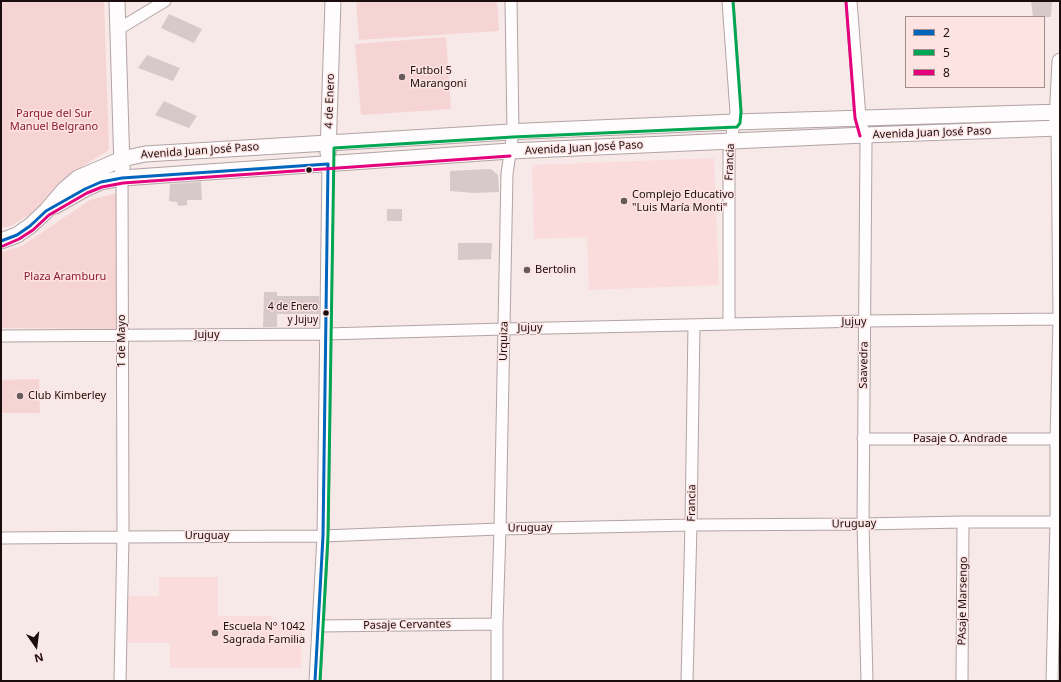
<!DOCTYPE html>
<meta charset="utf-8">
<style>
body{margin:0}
#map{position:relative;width:1061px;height:682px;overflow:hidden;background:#f8e9e9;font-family:"Noto Sans",sans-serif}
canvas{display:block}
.frame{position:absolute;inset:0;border:2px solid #1b0d0d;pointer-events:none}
.legend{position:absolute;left:905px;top:16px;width:140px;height:72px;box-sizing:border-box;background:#fee3e3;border:1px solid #a38d8d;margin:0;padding:5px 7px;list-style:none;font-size:12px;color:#1b0d0d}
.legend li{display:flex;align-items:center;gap:8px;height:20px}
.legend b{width:20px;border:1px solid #a38d8d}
.north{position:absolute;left:16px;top:626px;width:40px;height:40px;-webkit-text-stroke:3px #fee3e3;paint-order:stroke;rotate:166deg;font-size:11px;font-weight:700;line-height:16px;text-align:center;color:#1b0d0d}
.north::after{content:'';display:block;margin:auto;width:14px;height:18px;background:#1b0d0d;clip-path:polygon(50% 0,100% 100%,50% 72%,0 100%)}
</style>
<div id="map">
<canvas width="1061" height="682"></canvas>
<div class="frame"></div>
<ul class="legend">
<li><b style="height:5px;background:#0065bd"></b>2</li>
<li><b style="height:5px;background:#00a651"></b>5</li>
<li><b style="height:5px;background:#e5007d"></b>8</li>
</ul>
<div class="north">N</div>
</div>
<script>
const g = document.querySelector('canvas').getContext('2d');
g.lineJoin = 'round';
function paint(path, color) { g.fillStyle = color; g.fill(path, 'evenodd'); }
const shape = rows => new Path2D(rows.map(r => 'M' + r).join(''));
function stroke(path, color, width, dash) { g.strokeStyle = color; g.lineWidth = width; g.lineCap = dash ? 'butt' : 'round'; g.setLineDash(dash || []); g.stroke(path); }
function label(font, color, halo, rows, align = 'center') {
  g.font = font + ' "Noto Sans",sans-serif'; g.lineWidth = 3; g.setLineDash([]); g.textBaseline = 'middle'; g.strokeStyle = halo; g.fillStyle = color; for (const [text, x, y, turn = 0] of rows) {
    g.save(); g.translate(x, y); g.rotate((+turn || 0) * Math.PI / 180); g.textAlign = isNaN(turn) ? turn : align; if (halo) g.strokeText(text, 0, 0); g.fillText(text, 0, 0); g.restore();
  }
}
const built = shape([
 [714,158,719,285,589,290,587,237,534,239,532,165],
 [159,577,218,577,218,616,271,616,272,622,302,622,301,668,170,668,170,643,127,643,128,596,159,596]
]);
const green = shape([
 [1,1,104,1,109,150,75,171,43,206,11,226,1,228],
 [356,1,497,1,499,31,359,40],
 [446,37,451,109,361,115,355,44],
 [116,193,116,329,1,328,1,252,22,246,90,200],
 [39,379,40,413,1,413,1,380]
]);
const building = shape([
 [1031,1,1052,1,1051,17,1033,17],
 [169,14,202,29,194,43,161,28],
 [147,55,180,68,173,81,138,68],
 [164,101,197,116,189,128,155,115],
 [491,169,498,175,499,192,475,193,450,191,450,171],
 [201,182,202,200,187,200,187,205,178,206,177,202,169,201,170,184],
 [387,209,402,209,402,221,387,221],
 [458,243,492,243,491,259,458,260],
 [264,292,277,292,277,296,319,296,319,314,277,314,277,327,263,327]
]);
const street = shape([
 [728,1,736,112,729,152,729,324],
 [851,1,860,118,866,143,863,524,867,681],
 [117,30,165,1],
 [1,336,326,334,504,329,865,321,1060,319],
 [863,439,1056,439],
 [1,538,123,537,323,536,499,529,691,525,863,524,963,522,1060,522],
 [318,626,497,624],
 [120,681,123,537,122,178],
 [315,681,323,536,328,164],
 [497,681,497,624,500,529,507,174,513,132,511,1],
 [687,681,691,525,694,325],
 [962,681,963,522],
 [1052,681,1056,522,1056,439,1059,320,1057,128]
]);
const secondary = shape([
 [117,1,122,169],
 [1057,121,1060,61],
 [328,153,333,1],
 [55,206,85,189,101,182,122,178,510,151,865,135,1060,128],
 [1,241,17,235,30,226,46,211,64,190,78,178,122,159,145,154,527,131,735,122,1060,112]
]);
const bus1 = shape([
 [1,241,17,235,30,226,46,211,85,189,101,182,122,178,328,164],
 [315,681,323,536,328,164]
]);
const bus2 = shape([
 [320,681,328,536,334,148,513,137,737,127,740,123,741,112,733,1]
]);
const bus3 = shape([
 [846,1,855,118,860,136],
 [3,246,19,239,33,230,49,215,87,193,102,187,123,183,510,156]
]);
const markers = [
 [402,77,4,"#685a5a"],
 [309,170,3.5,"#1b0d0d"],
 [624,201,4,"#685a5a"],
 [527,270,4,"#685a5a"],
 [326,313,3.5,"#1b0d0d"],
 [20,396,4,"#685a5a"],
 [215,633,4,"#685a5a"]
];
const busNames = [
 ["4 de Enero",318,307],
 ["y Jujuy",318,320]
];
const poiNames = [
 ["Futbol 5",410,71],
 ["Marangoni",410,84],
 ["Complejo Educativo",632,195],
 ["\"Luis María Monti\"",632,208],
 ["Bertolin",535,270],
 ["Club Kimberley",28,396],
 ["Escuela Nº 1042",223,627],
 ["Sagrada Familia",223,640]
];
const streetNames = [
 ["4 de Enero",330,101,-88],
 ["Avenida Juan José Paso",932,133,-2],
 ["Avenida Juan José Paso",584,148,-3],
 ["Avenida Juan José Paso",200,151,-4],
 ["Francia",730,162,-87],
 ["Jujuy",854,322,-1],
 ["Jujuy",530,328,-1],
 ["Jujuy",207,335],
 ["1 de Mayo",122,341,-90],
 ["Urquiza",504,341,-89],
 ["Saavedra",864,365,-89],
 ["Pasaje O. Andrade",960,439],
 ["Francia",692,503,-89],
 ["Uruguay",854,524,-1],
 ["Uruguay",530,528,-1],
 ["Uruguay",207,536],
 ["PAsaje Marsengo",963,601,-89],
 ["Pasaje Cervantes",407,625,-1]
];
const parkNames = [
 ["Parque del Sur",54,114],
 ["Manuel Belgrano",54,127],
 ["Plaza Aramburu",65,277]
];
paint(built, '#fbdcdc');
paint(green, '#f7d4d4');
paint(building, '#d7c9c9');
stroke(street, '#b2a3a4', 13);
stroke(secondary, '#b2a3a4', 17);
stroke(street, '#fefcfc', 11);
stroke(secondary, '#fefcfc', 15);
stroke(bus1, '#0065bd', 3);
stroke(bus2, '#00a651', 3);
stroke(bus3, '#e5007d', 3);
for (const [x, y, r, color] of markers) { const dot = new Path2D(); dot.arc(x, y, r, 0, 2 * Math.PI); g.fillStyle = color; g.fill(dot); stroke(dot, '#fee3e3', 1.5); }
label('10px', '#1b0d0d', '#fee3e3', busNames, 'right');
label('11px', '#1b0d0d', '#fee3e3', poiNames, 'left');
label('11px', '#1b0d0d', '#fee3e3', streetNames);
label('11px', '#8b1c2d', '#fee3e3', parkNames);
</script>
